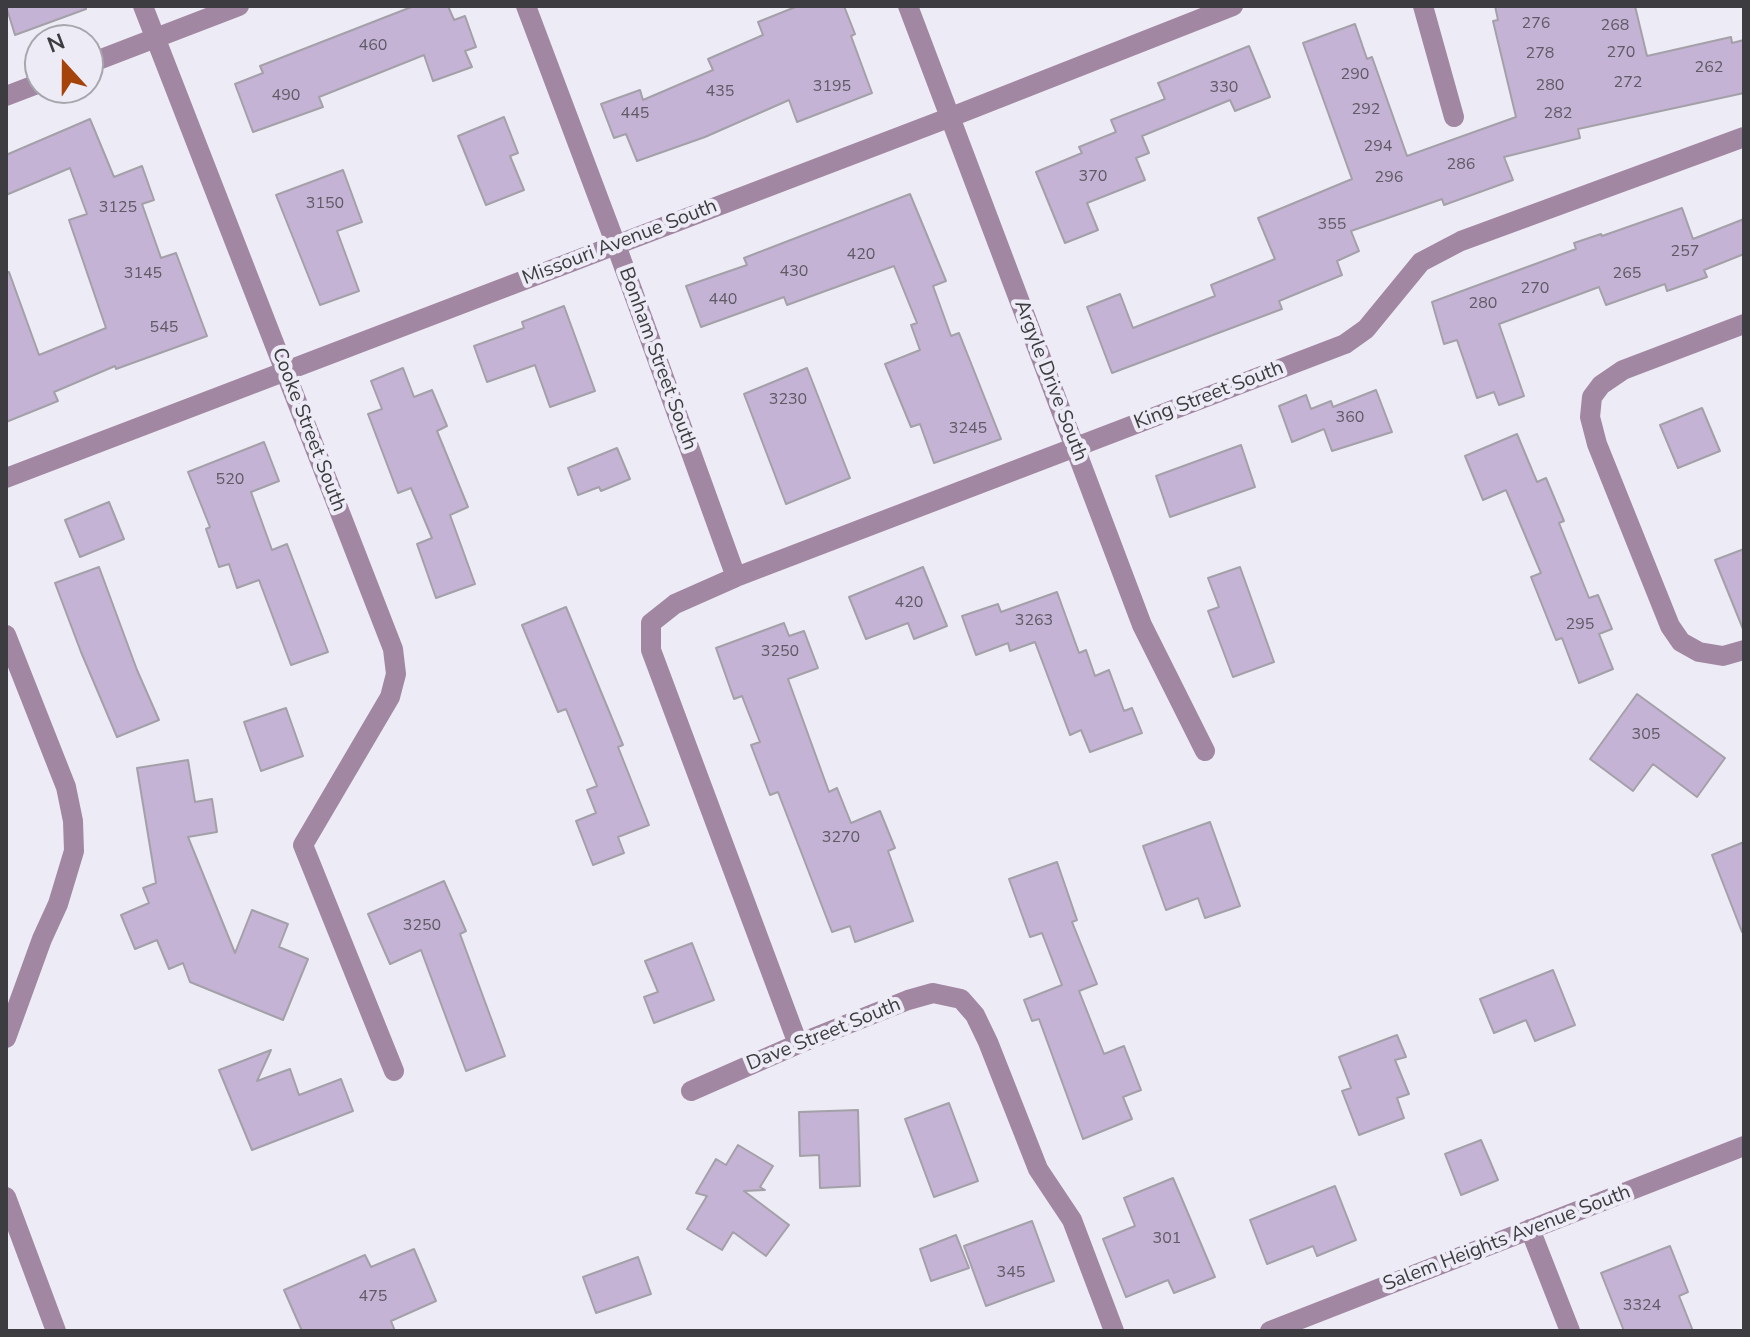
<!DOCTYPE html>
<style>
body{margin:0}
#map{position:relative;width:1750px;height:1337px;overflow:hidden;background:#edecf6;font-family:"Nunito Sans",sans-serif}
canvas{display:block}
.frame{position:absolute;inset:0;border:8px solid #3d3c40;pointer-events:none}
.north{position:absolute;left:24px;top:24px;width:80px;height:80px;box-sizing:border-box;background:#edecf6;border:2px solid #a7a6ad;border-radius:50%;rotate:339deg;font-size:22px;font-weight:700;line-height:32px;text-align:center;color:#3d3c40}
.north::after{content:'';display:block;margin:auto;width:28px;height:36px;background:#a6430b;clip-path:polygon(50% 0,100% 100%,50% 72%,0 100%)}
</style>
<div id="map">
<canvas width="1750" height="1337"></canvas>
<div class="frame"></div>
<div class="north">N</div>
</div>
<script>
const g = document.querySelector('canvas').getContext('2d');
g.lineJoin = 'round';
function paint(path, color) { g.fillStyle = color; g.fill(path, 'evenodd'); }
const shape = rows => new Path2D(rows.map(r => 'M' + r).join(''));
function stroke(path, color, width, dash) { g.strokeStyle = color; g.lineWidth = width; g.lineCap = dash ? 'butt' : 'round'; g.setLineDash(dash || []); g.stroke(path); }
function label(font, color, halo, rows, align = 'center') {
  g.font = font + ' "Nunito Sans",sans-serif'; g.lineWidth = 8; g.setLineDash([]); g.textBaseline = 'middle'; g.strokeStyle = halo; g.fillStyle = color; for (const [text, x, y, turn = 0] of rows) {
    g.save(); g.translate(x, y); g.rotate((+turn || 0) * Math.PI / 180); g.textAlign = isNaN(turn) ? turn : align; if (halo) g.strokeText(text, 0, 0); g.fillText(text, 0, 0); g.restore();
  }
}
const building = shape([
 [6,6,86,6,86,9,15,35,6,6],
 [414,6,448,6,454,20,465,16,476,47,465,51,472,67,433,81,424,55,319,97,323,107,253,132,235,84,263,73,260,66,414,6],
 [798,6,844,6,855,34,851,36,872,93,797,122,789,100,705,137,637,161,626,134,614,138,601,104,640,90,643,100,713,70,708,59,763,35,758,22,798,6],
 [1495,6,1635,6,1647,56,1731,37,1732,43,1744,40,1744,93,1578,129,1580,138,1504,157,1513,180,1444,205,1442,199,1351,231,1359,251,1337,261,1342,275,1279,301,1282,309,1112,373,1087,307,1120,294,1133,328,1215,296,1211,285,1275,259,1258,218,1352,179,1303,43,1355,24,1367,59,1372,57,1407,156,1516,117,1493,21,1498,20,1495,6],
 [1249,46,1270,97,1235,111,1230,100,1142,136,1149,153,1136,158,1145,180,1087,203,1098,230,1065,243,1036,172,1082,153,1079,147,1116,132,1111,120,1165,99,1158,83,1249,46],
 [504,117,518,153,510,156,524,190,486,205,458,136,504,117],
 [90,119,114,177,142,166,154,200,142,204,161,258,176,253,207,336,116,369,115,366,54,392,58,401,6,422,6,273,9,272,39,355,106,328,69,220,87,214,70,168,6,195,6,155,90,119],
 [343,170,362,222,337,231,359,291,320,305,276,195,343,170],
 [910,194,946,281,933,286,951,336,959,333,1001,439,934,463,920,424,911,427,885,364,920,350,911,325,917,323,894,266,787,305,784,297,701,327,686,286,747,265,744,258,910,194],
 [1682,208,1693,239,1744,219,1744,254,1704,270,1707,277,1667,291,1665,284,1606,305,1599,287,1499,324,1524,396,1499,405,1494,392,1477,398,1457,340,1444,344,1432,302,1576,249,1574,243,1601,234,1602,236,1682,208],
 [564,306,595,391,550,407,535,365,487,382,474,346,524,328,522,322,564,306],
 [403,368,414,397,432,390,447,426,437,431,468,507,450,515,475,584,436,598,417,544,432,538,411,488,398,493,368,414,382,409,371,381,403,368],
 [807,368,850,478,786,504,744,394,807,368],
 [1376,390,1392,432,1332,451,1324,429,1292,442,1279,406,1306,395,1311,409,1331,401,1333,407,1376,390],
 [1702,408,1720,451,1678,468,1660,425,1702,408],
 [1517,434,1537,482,1546,478,1564,521,1559,523,1589,598,1598,595,1612,629,1599,634,1613,669,1579,683,1562,638,1556,640,1531,577,1541,573,1506,490,1483,500,1465,456,1517,434],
 [264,442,279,481,251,492,272,550,287,544,328,652,291,665,259,580,237,588,229,564,219,567,206,529,210,527,188,472,264,442],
 [1241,445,1255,487,1170,517,1156,476,1241,445],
 [617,448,630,479,601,491,599,487,578,495,568,468,617,448],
 [109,502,124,539,80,557,65,520,109,502],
 [1744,549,1744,628,1743,629,1715,560,1744,549],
 [99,567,137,670,159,720,117,737,81,652,55,583,99,567],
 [923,567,947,626,914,639,908,623,866,639,849,597,923,567],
 [1240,567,1274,662,1233,677,1208,611,1219,607,1208,578,1240,567],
 [1057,592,1079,653,1086,650,1095,676,1109,670,1124,711,1132,708,1142,733,1090,752,1081,730,1070,735,1035,642,1010,651,1008,643,976,655,962,616,998,604,1001,612,1057,592],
 [566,607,623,745,618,747,649,825,618,837,624,853,593,865,576,821,596,813,587,790,597,786,566,709,558,712,522,625,566,607],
 [784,623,789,636,804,631,818,668,788,679,829,792,837,788,851,823,880,811,895,848,888,851,913,921,855,942,850,926,832,932,778,792,770,795,751,745,760,742,742,696,734,699,716,648,784,623],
 [1637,694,1725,758,1697,797,1653,764,1633,791,1590,759,1637,694],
 [286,708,303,756,261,771,244,722,286,708],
 [188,760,195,802,212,799,217,832,188,837,235,953,252,910,288,924,279,947,308,959,283,1020,190,982,183,963,169,969,157,940,135,949,121,915,149,903,143,888,156,883,137,768,188,760],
 [1210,822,1240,906,1205,918,1198,898,1166,910,1143,846,1210,822],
 [1744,842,1744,931,1742,932,1712,855,1744,842],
 [1057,862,1077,920,1072,922,1097,984,1079,991,1104,1054,1124,1046,1141,1090,1123,1097,1132,1119,1083,1139,1039,1019,1032,1021,1024,1000,1062,985,1042,933,1030,937,1009,879,1057,862],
 [444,881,466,931,460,934,505,1056,466,1071,421,950,390,964,368,914,444,881],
 [692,943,714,1000,654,1023,644,997,658,992,645,961,692,943],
 [1553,970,1575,1025,1535,1041,1526,1020,1494,1033,1480,999,1553,970],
 [1397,1035,1406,1057,1395,1060,1409,1094,1397,1098,1404,1118,1359,1135,1342,1091,1351,1088,1339,1057,1397,1035],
 [271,1050,257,1081,290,1069,299,1095,341,1079,353,1111,252,1150,219,1070,271,1050],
 [949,1103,978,1181,934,1197,905,1119,949,1103],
 [858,1110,860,1186,820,1188,819,1155,800,1156,799,1112,858,1110],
 [1481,1140,1498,1180,1461,1195,1445,1154,1481,1140],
 [738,1145,773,1166,760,1187,765,1190,744,1191,789,1225,766,1256,733,1232,722,1250,687,1229,707,1196,696,1193,716,1159,726,1165,738,1145],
 [1173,1178,1215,1277,1174,1293,1168,1280,1126,1297,1103,1239,1135,1226,1124,1198,1173,1178],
 [1335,1186,1356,1240,1317,1256,1313,1246,1267,1264,1250,1220,1335,1186],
 [1032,1221,1054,1281,986,1306,964,1246,1032,1221],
 [956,1235,969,1268,931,1281,920,1249,956,1235],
 [1670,1246,1688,1292,1679,1296,1693,1331,1624,1331,1601,1273,1670,1246],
 [414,1249,436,1301,391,1321,395,1331,302,1331,284,1290,365,1255,371,1267,414,1249],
 [638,1257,651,1294,596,1313,583,1277,638,1257]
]);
const minor = shape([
 [143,6,393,649,396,674,390,697,303,845,394,1071],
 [526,6,616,245,736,577],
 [908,6,1142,625,1205,751],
 [1423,6,1454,117],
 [88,64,239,6],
 [6,96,40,83],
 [1744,324,1623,370,1601,385,1592,397,1590,417,1597,444,1670,626,1681,642,1699,652,1723,656,1744,650],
 [6,478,951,117,1233,6],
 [6,635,66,787,73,821,74,851,58,904,42,939,6,1038],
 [798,1044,651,650,651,623,675,604,736,577,1345,344,1366,329,1421,262,1461,241,1744,137],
 [691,1091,798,1044,908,1000,933,993,961,999,975,1015,988,1042,1038,1169,1072,1220,1114,1331],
 [6,1197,56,1331],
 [1530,1229,1570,1331],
 [1270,1331,1744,1146]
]);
const numberNames = [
 ["276",1536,24],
 ["268",1615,26],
 ["460",373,46],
 ["270",1621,53],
 ["278",1540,54],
 ["262",1709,68],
 ["290",1355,75],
 ["272",1628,83],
 ["280",1550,86],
 ["3195",832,87],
 ["330",1224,88],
 ["435",720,92],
 ["490",286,96],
 ["292",1366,110],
 ["445",635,114],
 ["282",1558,114],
 ["294",1378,147],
 ["286",1461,165],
 ["370",1093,177],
 ["296",1389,178],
 ["3150",325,204],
 ["3125",118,208],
 ["355",1332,225],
 ["257",1685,252],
 ["420",861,255],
 ["430",794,272],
 ["3145",143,274],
 ["265",1627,274],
 ["270",1535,289],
 ["440",723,300],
 ["280",1483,304],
 ["545",164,328],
 ["3230",788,400],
 ["360",1350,418],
 ["3245",968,429],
 ["520",230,480],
 ["420",909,603],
 ["3263",1034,621],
 ["295",1580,625],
 ["3250",780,652],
 ["305",1646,735],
 ["3270",841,838],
 ["3250",422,926],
 ["301",1167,1239],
 ["345",1011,1273],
 ["475",373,1297],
 ["3324",1642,1306]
];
const streetNames = [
 ["Missouri Avenue South",620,243,-21],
 ["Bonham Street South",657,359,70],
 ["Argyle Drive South",1050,381,69],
 ["King Street South",1209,396,-21],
 ["Cooke Street South",308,430,69],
 ["Dave Street South",824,1035,-22],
 ["Salem Heights Avenue South",1507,1239,-21]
];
paint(building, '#c4b3d5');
stroke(building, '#a4a0a8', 2);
stroke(minor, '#a287a2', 20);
label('16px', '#5f5a65', null, numberNames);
label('20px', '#3d3c40', '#edecf6', streetNames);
</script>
